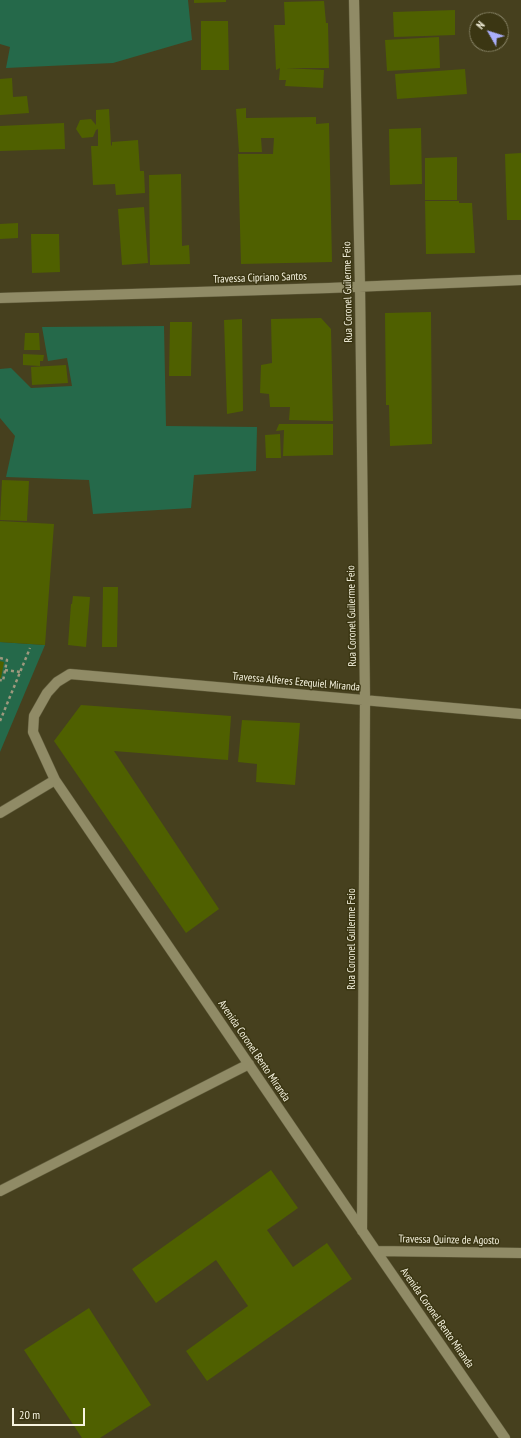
<!DOCTYPE html>
<style>
body{margin:0}
#map{position:relative;width:521px;height:1438px;overflow:hidden;background:#46401e;font-family:"PT Sans Narrow",sans-serif}
canvas{display:block}
.north{position:absolute;left:469px;top:12px;width:40px;height:40px;box-sizing:border-box;background:#3b3613;border:1px solid #868265;border-radius:50%;rotate:309deg;font-size:11px;font-weight:700;line-height:16px;text-align:center;color:#f7f4e0}
.north::after{content:'';display:block;margin:auto;width:14px;height:18px;background:#aaaffb;clip-path:polygon(50% 0,100% 100%,50% 72%,0 100%)}
.scale{position:absolute;left:12px;top:1408px;width:73px;height:18px;box-sizing:border-box;border:2px solid #f7f4e0;border-top:0;padding-left:5px;font-size:12px;line-height:14px;white-space:nowrap;color:#f7f4e0;-webkit-text-stroke:3px #3b3613;paint-order:stroke}
</style>
<div id="map">
<canvas width="521" height="1438"></canvas>
<div class="north">N</div>
<div class="scale">20 m</div>
</div>
<script>
const g = document.querySelector('canvas').getContext('2d');
g.lineJoin = 'round';
function paint(path, color) { g.fillStyle = color; g.fill(path, 'evenodd'); }
const shape = rows => new Path2D(rows.map(r => 'M' + r).join(''));
function stroke(path, color, width, dash) { g.strokeStyle = color; g.lineWidth = width; g.lineCap = dash ? 'butt' : 'round'; g.setLineDash(dash || []); g.stroke(path); }
function label(font, color, halo, rows, align = 'center') {
  g.font = font + ' "PT Sans Narrow",sans-serif'; g.lineWidth = 3; g.setLineDash([]); g.textBaseline = 'middle'; g.strokeStyle = halo; g.fillStyle = color; for (const [text, x, y, turn = 0] of rows) {
    g.save(); g.translate(x, y); g.rotate((+turn || 0) * Math.PI / 180); g.textAlign = isNaN(turn) ? turn : align; if (halo) g.strokeText(text, 0, 0); g.fillText(text, 0, 0); g.restore();
  }
}
const green = shape([
 [0,0,188,0,192,40,113,63,6,68,10,47,0,44],
 [164,326,166,426,257,427,256,471,194,475,191,508,93,514,89,480,6,477,15,436,0,418,0,369,11,368,31,388,72,386,67,358,48,361,42,327],
 [0,642,45,645,0,752]
]);
const building = shape([
 [194,0,226,0,226,2,194,3],
 [324,1,326,23,328,23,329,68,286,68,324,70,323,88,285,86,286,80,279,80,280,68,276,70,274,25,285,25,284,2],
 [455,10,455,35,394,37,393,12],
 [201,21,228,21,229,70,201,70],
 [439,37,440,68,387,71,385,40],
 [465,69,467,94,397,99,395,74],
 [12,78,13,97,27,96,29,113,0,115,0,79],
 [246,108,246,118,316,117,316,124,329,123,332,262,241,264,238,154,273,154,274,138,261,138,262,152,239,152,236,109],
 [109,109,111,145,112,146,112,142,138,140,140,171,144,171,145,193,116,195,115,184,93,185,91,146,98,146,98,129,96,130,93,137,82,138,76,129,80,120,91,119,96,125,96,110],
 [64,123,65,149,0,151,0,126],
 [421,128,422,184,390,185,389,129],
 [521,153,521,220,507,220,505,154],
 [457,157,457,200,425,200,425,158],
 [181,174,182,246,189,245,190,264,150,265,149,175],
 [425,201,459,201,459,203,472,203,475,253,426,254],
 [144,207,148,263,122,265,118,209],
 [18,223,18,238,0,239,0,224],
 [31,234,59,234,60,272,32,273],
 [431,312,432,444,390,446,389,405,386,405,385,313],
 [321,318,331,329,333,421,289,420,290,407,270,407,269,394,260,393,261,365,272,363,271,319],
 [242,319,243,411,227,414,224,320],
 [170,322,192,322,191,376,169,376],
 [25,333,39,333,40,350,24,350],
 [23,354,44,355,43,361,40,361,40,366,23,365],
 [66,365,68,383,32,385,31,367],
 [279,424,333,424,333,455,283,456,284,430,276,431],
 [280,434,281,458,266,458,265,435],
 [2,480,29,481,27,521,0,520],
 [0,521,54,524,45,645,0,642],
 [103,587,118,587,117,647,102,647],
 [73,596,90,597,86,647,68,645,71,604,72,604],
 [0,661,4,662,1,678,0,678],
 [81,705,231,716,228,760,114,751,219,909,186,933,54,741],
 [242,720,300,723,295,785,256,782,257,764,238,762],
 [271,1170,298,1208,267,1230,293,1267,327,1243,352,1279,207,1381,186,1351,248,1306,216,1260,156,1303,132,1269],
 [89,1308,151,1405,100,1438,82,1438,24,1350]
]);
const path = shape([
 [0,658,7,660,3,681,0,680],
 [5,670,20,672],
 [0,721,30,648]
]);
const street = shape([
 [354,0,360,286,365,699,362,1231],
 [0,298,329,288,521,280],
 [0,813,55,780],
 [0,1191,249,1064],
 [376,1251,521,1253],
 [505,1438,376,1251,55,780,33,732,34,716,47,693,57,682,70,674,521,714]
]);
const streetNames = [
 ["Travessa Cipriano Santos",260,278,-2],
 ["Rua Coronel Guilerme Feio",348,292,-91],
 ["Rua Coronel Guilerme Feio",352,616,-91],
 ["Travessa Alferes Ezequiel Miranda",296,682,5],
 ["Rua Coronel Guilerme Feio",352,939,-90],
 ["Avenida Coronel Bento Miranda",254,1051,56],
 ["Travessa Quinze de Agosto",449,1240,1],
 ["Avenida Coronel Bento Miranda",437,1318,55]
];
paint(green, '#25694a');
paint(building, '#4f6000');
stroke(street, '#615c3c', 11);
stroke(path, '#9e997e', 2.5, [3, 3]);
stroke(street, '#908b66', 10);
label('11px', '#f7f4e0', '#3b3613', streetNames);
</script>
